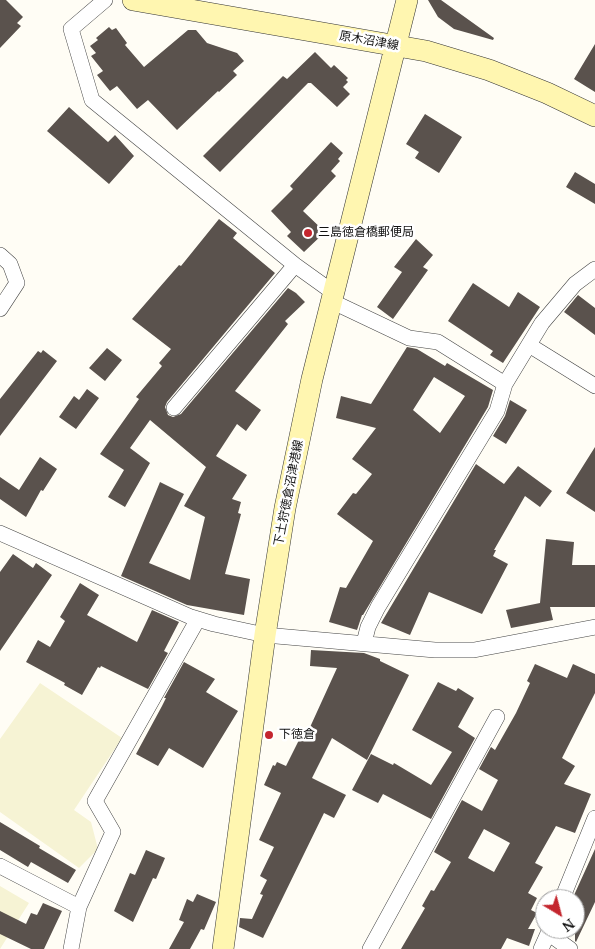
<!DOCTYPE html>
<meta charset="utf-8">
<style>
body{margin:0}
#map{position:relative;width:595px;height:949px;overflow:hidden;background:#fffdf5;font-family:"Noto Serif",serif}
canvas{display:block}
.north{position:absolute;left:535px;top:889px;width:50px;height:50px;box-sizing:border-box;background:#fff;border:1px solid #a0a0a0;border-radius:50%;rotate:143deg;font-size:14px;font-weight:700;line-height:20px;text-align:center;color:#111}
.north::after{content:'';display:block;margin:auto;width:18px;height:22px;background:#c4262e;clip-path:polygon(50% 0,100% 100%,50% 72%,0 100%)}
</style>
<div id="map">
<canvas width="595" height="949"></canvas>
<div class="north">N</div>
</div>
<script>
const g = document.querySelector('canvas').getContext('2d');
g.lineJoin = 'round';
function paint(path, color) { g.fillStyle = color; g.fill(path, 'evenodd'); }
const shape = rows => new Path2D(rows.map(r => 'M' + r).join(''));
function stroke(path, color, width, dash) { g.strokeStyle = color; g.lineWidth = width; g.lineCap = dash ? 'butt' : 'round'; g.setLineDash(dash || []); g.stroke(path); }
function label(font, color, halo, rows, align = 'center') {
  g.font = font + ' "Noto Serif","Noto Sans JP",serif'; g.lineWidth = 5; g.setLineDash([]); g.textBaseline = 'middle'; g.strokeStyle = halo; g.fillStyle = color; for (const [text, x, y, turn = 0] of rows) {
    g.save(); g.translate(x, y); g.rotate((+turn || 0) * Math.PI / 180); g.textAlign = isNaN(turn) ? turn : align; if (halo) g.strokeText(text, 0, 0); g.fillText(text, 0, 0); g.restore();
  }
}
const farmland = shape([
 [40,683,122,738,74,810,91,822,98,849,79,868,0,812,0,739],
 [0,886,29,903,0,949]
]);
const building = shape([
 [0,0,6,0,23,17,17,23,21,26,0,48],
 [428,0,441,0,494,38,493,40,454,29,438,17],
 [109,27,112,30,116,28,127,43,125,45,144,67,188,30,196,30,207,43,237,53,244,61,233,71,237,75,219,92,218,91,177,130,148,100,137,109,117,86,110,91,97,75,103,71,91,56,96,53,90,46,98,40,96,38],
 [595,44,595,92,574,79],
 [315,52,331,68,334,65,348,78,346,80,348,82,343,87,350,94,337,107,311,83,308,83,220,172,203,156,283,76,287,79],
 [69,107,108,142,115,135,134,156,109,184,47,131],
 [425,114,462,137,439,173,415,158,419,152,406,144],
 [331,142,343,153,338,159,340,161,331,171,336,176,303,211,325,232,304,252,287,236,291,232,271,211,293,189,290,186],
 [575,172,595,184,595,204,566,187],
 [219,219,237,233,233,238,275,273,167,402,165,407,168,415,173,417,181,414,288,288,296,293,305,302,285,321,288,324,235,391,261,410,246,431,237,424,216,456,247,475,232,499,241,502,238,513,241,514,225,574,250,579,244,615,187,605,121,576,160,482,184,494,149,563,190,580,205,517,184,506,206,467,150,420,130,448,150,463,125,507,108,497,124,470,100,454,139,399,136,397,162,366,159,363,171,349,132,319,179,265,181,266],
 [416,239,433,255,423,267,428,270,393,319,377,307,402,272,394,267],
 [473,283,509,307,518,292,540,307,503,363,490,355,493,351,448,321],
 [578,295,595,308,595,335,564,312],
 [407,347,417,349,445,366,447,363,493,390,488,407,363,615,362,615,357,630,329,622,340,587,346,588,373,541,337,514,353,493,356,494,372,474,352,459,376,428,336,418,341,396,371,404],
 [434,377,465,396,440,433,413,410],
 [107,348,122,360,105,381,89,368],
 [43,350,57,361,0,436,0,399,38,351,41,353],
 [87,389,99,398,76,429,59,417,74,396,79,400],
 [510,400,527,410,506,444,493,436,505,416],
 [595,447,595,512,566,493],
 [40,457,57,469,43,491,41,490,26,517,0,499,0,477,19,490],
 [476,464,504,484,518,466,552,491,540,507,525,496,494,550,496,550,493,556,508,564,482,614,429,592,410,635,381,623],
 [546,539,574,542,572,565,595,565,595,607,550,607,553,620,511,628,506,610,540,603],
 [13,554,33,568,36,563,52,575,0,651,0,572],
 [80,583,99,595,87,615,137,642,152,610,179,622,164,651,168,653,148,689,101,666,100,668,98,667,82,695,64,685,65,683,26,662,38,640,50,647,65,621,60,617],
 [311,650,364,653,380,659,380,661,409,675,367,760,332,738,312,778,346,795,334,818,324,813,263,938,239,927,240,918,252,919,263,895,260,894,267,880,260,876,274,847,259,840,281,793,264,785,273,765,275,766,277,762,286,766,302,734,306,736,337,668,310,666],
 [184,662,215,679,206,692,238,711,203,768,169,748,158,766,136,754,162,706,166,698,164,698],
 [535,664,567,678,573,664,595,674,595,693,562,758,575,766,564,784,591,794,575,833,556,826,535,863,543,867,528,893,537,898,531,910,537,913,528,929,535,929,529,946,507,938,501,949,401,949,425,908,422,906,431,890,434,891,451,862,434,852,462,800,482,811,498,780,479,769,491,747,495,750,516,713,530,683,527,681],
 [484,829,510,843,494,872,468,858],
 [438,682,456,691,458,688,474,698,458,727,475,738,431,819,383,794,378,803,352,790,371,754,393,765,394,763,431,785,452,752,412,730],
 [0,822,40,846,39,848,76,870,68,883,31,862,28,867,0,850],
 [595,849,595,902,576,942,575,941,575,893],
 [146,850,165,858,156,879,153,878,133,922,114,911,130,873,135,875],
 [197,894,216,902,204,930,201,929,190,949,169,949,184,922,179,920,187,899,193,902],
 [43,903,62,911,44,949,31,949,0,934,0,911,26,924,31,913,37,915]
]);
const street = shape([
 [105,0,71,29,92,100,295,265,334,293],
 [0,255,10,264,17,283,0,309],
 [331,301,409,338,438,342,505,384],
 [529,345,595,386],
 [174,408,295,265],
 [0,533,191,617,214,624,265,635,435,650,474,650,595,627],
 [364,643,368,627,378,607,497,411,505,384,542,323,575,284,595,269],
 [0,866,79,907],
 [562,899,595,818],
 [548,933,570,949],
 [71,949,79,907,113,832,95,801,198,619],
 [370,949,497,717],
 [541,949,550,929]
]);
const secondary = shape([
 [133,0,426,51,489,70,547,93,595,116],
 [223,949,265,635,285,508,312,379,407,0]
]);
const markers = [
 [308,233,5,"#c4262e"],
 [269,735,5,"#c4262e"]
];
const streetNames = [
 ["原木沼津線",369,41,10],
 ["下土狩徳倉沼津港線",289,493,-79]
];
const poiNames = [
 ["三島徳倉橋郵便局",318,233],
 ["下徳倉",279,735]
];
paint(farmland, '#f6f3d4');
paint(building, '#5a524d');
stroke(street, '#444', 16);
stroke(secondary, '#333', 22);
stroke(street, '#fff', 15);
stroke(secondary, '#fff6b0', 21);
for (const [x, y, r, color] of markers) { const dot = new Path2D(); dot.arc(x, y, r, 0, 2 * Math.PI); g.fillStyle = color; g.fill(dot); stroke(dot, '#fff', 2); }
label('12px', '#111', '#fff', streetNames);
label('12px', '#111', '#fff', poiNames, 'left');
</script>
